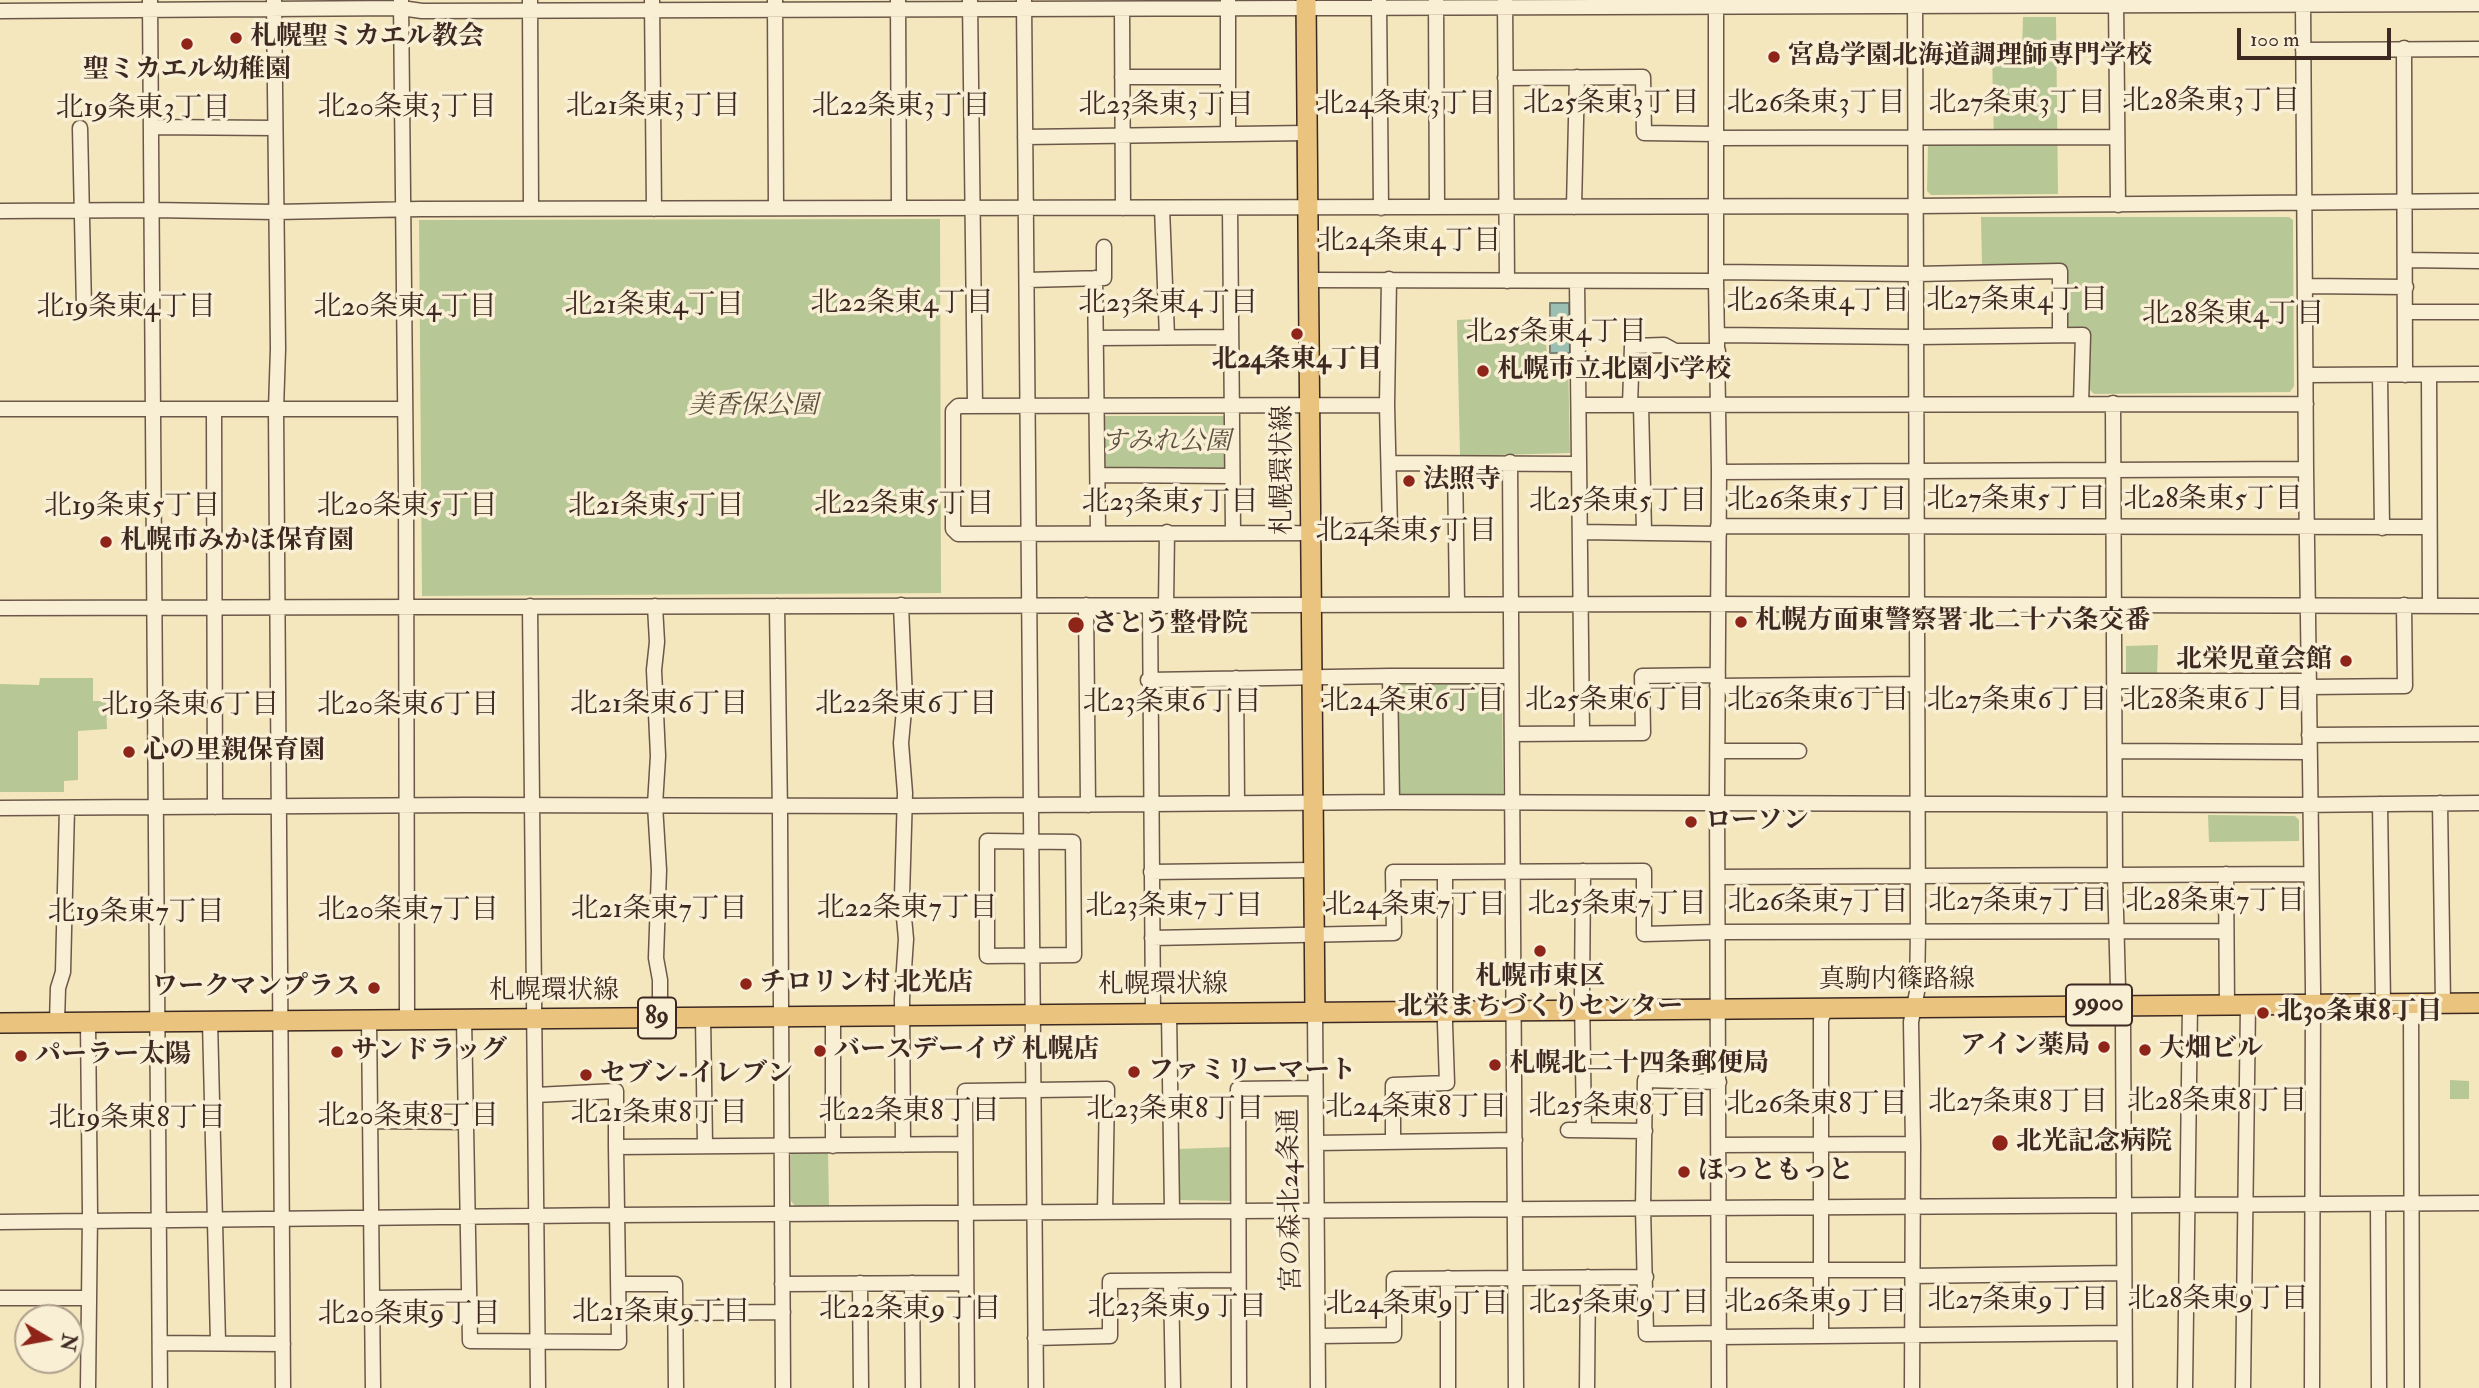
<!DOCTYPE html>
<meta charset="utf-8">
<style>
body{margin:0}
#map{position:relative;width:2479px;height:1388px;overflow:hidden;background:#f4e7be;font-family:"IM FELL Double Pica",serif}
canvas{display:block}
.north{position:absolute;left:14px;top:1304px;width:70px;height:70px;box-sizing:border-box;background:#f8efd5;border:2px solid #aea08d;border-radius:50%;rotate:100deg;font-size:19px;font-weight:700;line-height:28px;text-align:center;color:#3e2922}
.north::after{content:'';display:block;margin:auto;width:24px;height:32px;background:#8f2418;clip-path:polygon(50% 0,100% 100%,50% 72%,0 100%)}
.scale{position:absolute;left:2237px;top:28px;width:154px;height:32px;box-sizing:border-box;border:4px solid #3e2922;border-top:0;padding-left:9px;font-size:21px;line-height:24px;white-space:nowrap;color:#3e2922;-webkit-text-stroke:5px #f8efd5;paint-order:stroke}
</style>
<div id="map">
<canvas width="2479" height="1388"></canvas>
<div class="north">N</div>
<div class="scale">100 m</div>
</div>
<script>
const g = document.querySelector('canvas').getContext('2d');
g.lineJoin = 'round';
function paint(path, color) { g.fillStyle = color; g.fill(path, 'evenodd'); }
const shape = rows => new Path2D(rows.map(r => 'M' + r).join(''));
function stroke(path, color, width, dash) { g.strokeStyle = color; g.lineWidth = width; g.lineCap = dash ? 'butt' : 'round'; g.setLineDash(dash || []); g.stroke(path); }
function label(font, color, halo, rows, align = 'center') {
  g.font = font + ' "IM FELL Double Pica","Noto Serif JP",serif'; g.lineWidth = 7; g.setLineDash([]); g.textBaseline = 'middle'; g.strokeStyle = halo; g.fillStyle = color; for (const [text, x, y, turn = 0] of rows) {
    g.save(); g.translate(x, y); g.rotate((+turn || 0) * Math.PI / 180); g.textAlign = isNaN(turn) ? turn : align; if (halo) g.strokeText(text, 0, 0); g.fillText(text, 0, 0); g.restore();
  }
}
const green = shape([
 [2023,17,2056,17,2058,194,1931,195,1927,191,1928,144,1994,144,1992,53,2022,53],
 [1981,217,2289,217,2293,220,2294,386,2290,392,2094,394,2090,390,2090,332,2069,332,2065,327,2066,266,1982,265],
 [940,219,941,593,422,596,419,220],
 [1476,319,1476,342,1546,341,1547,359,1568,359,1570,453,1460,456,1457,320],
 [1104,416,1227,416,1225,468,1106,470,1103,467],
 [2158,645,2157,675,2126,675,2126,646],
 [40,678,93,678,93,701,106,701,107,729,78,731,78,780,64,781,64,792,0,792,0,684,39,685],
 [1394,680,1502,680,1503,795,1401,795,1394,789],
 [2208,815,2295,816,2299,820,2299,841,2209,842],
 [2450,1080,2469,1081,2469,1099,2450,1099],
 [1235,1147,1233,1201,1177,1200,1177,1149],
 [791,1149,828,1149,829,1206,796,1207,791,1201]
]);
const water = shape([
 [1550,303,1569,303,1570,353,1550,353,1550,303]
]);
const minor = shape([
 [150,0,160,1388],
 [652,0,654,209],
 [775,0,776,208],
 [898,0,899,208],
 [1505,0,1507,281],
 [1716,0,1716,281,1719,472,1717,793,1719,1388],
 [2116,0,2118,205],
 [2303,0,2306,469,2313,988,2312,1388],
 [274,1,278,349,276,409,283,1388],
 [401,1,406,483,407,1020],
 [530,1,531,209],
 [970,1,975,406],
 [1024,1,1036,1388],
 [1379,1,1381,208],
 [1436,1,1437,207],
 [1122,9,1123,208],
 [0,11,401,8,422,11,2479,4],
 [2404,48,2405,375],
 [2303,50,2479,49],
 [1122,77,1228,77],
 [1505,78,1643,77,1644,133,1717,134],
 [152,127,275,128],
 [80,128,84,308],
 [1228,134,1228,1],
 [1025,137,1307,133],
 [1717,138,2117,137],
 [1574,207,1577,77],
 [1162,208,1167,337],
 [1230,208,1233,532],
 [0,211,152,210,276,212,420,209,1916,206,2479,201],
 [2406,260,2479,261],
 [1717,272,1916,274,2060,271,2060,334],
 [1095,278,1098,533],
 [1027,280,1104,278,1104,247],
 [1308,280,1716,281],
 [1577,281,1582,733],
 [2306,286,2406,287],
 [2406,312,2479,312],
 [1718,335,1916,337,2083,335,2081,404],
 [1096,338,1231,337],
 [2306,375,2479,374],
 [2380,375,2382,528],
 [2429,375,2430,605],
 [2113,403,2115,875,2118,988,2123,1022,2125,1388],
 [1387,405,958,406,953,411,953,529,958,534,1324,533,1390,529,1387,405,1389,279],
 [1579,405,2306,404],
 [1630,405,1632,346,1664,345,1675,351,1718,351],
 [1641,405,1644,531],
 [0,409,404,409],
 [214,409,215,807],
 [1510,462,1516,1388],
 [1389,463,1578,464],
 [1455,464,1457,604],
 [1719,472,2306,469],
 [1098,475,1232,476],
 [1718,526,2428,527],
 [1580,532,1719,534],
 [901,605,905,699,901,743,905,793,902,896,906,939,902,999,903,1145],
 [1086,605,1088,805],
 [530,606,538,1388],
 [655,606,657,642,654,670,658,756,655,805,659,870,656,958,660,980,660,1018],
 [777,606,780,814,783,1388],
 [1150,606,1153,1013],
 [1166,606,1167,532],
 [0,608,1699,604,2479,606],
 [1236,678,1237,803],
 [1148,680,1390,676],
 [2115,681,2308,681],
 [1717,686,1917,684],
 [2309,687,2405,686,2404,605],
 [1512,734,1643,733,1642,676,1718,675],
 [2309,735,2479,734],
 [1718,751,1799,751],
 [2115,751,2309,752],
 [1392,802,1390,676,1511,676],
 [2440,803,2443,1003],
 [2380,804,2383,1003],
 [0,808,466,805,905,806,1392,802,2297,805,2479,803],
 [987,841,1073,842,1074,955,987,956,987,841],
 [1583,871,1582,996,1584,1130],
 [1151,872,1314,870],
 [2226,874,2227,1005],
 [1718,877,2311,874],
 [1152,938,1394,933,1393,872,1445,872,1644,871,1644,934,1717,932,2226,931],
 [2411,1003,2412,1388],
 [1315,1012,1318,1388],
 [1169,1013,1172,1211],
 [833,1016,833,1146],
 [703,1017,705,1145],
 [464,1019,470,1341,619,1342,616,1147,965,1144],
 [369,1020,373,1388],
 [57,1022,58,988,63,972,67,808],
 [210,1022,218,1342],
 [88,1023,90,1214,88,1388],
 [1719,1082,1645,1080,1643,1208,1646,1334,1720,1333],
 [536,1095,616,1091,616,1147],
 [370,1121,467,1122],
 [1568,1130,1645,1131],
 [1393,1140,1393,1085,1447,1083,1445,1024,1445,872],
 [1316,1143,1515,1140],
 [1719,1145,1913,1144],
 [2378,1204,2379,1388],
 [0,1222,617,1215,2479,1203],
 [1720,1270,1912,1270],
 [1912,1276,2124,1273],
 [1448,1278,1448,1388],
 [1171,1282,1173,1388],
 [860,1283,861,1388],
 [912,1283,913,1388],
 [618,1284,675,1284,676,1388],
 [782,1284,966,1283],
 [0,1298,89,1298],
 [373,1298,469,1297],
 [676,1313,783,1312],
 [1821,1335,1821,1020,1826,1007],
 [1318,1336,1394,1335,1394,1279,1646,1277],
 [1719,1337,2124,1333],
 [1035,1338,1110,1336,1110,1281,1237,1280],
 [160,1343,283,1344],
 [967,1388,965,1091,1107,1089,1105,1212],
 [1239,1388,1238,1089,1315,1088],
 [1587,1388,1588,1277],
 [1912,1388,1913,1144,1911,1022,1917,992,1918,931,1915,0],
 [2185,1388,2190,1004],
 [2243,1388,2248,1005]
]);
const major = shape([
 [1306,0,1315,1012],
 [0,1023,2479,1003]
]);
const markers = [
 [236,38,7,"#8f2418"],
 [187,44,7,"#8f2418"],
 [1774,57,7,"#8f2418"],
 [1297,334,7,"#8f2418"],
 [1483,371,7,"#8f2418"],
 [1409,481,7,"#8f2418"],
 [106,542,7,"#8f2418"],
 [1741,622,7,"#8f2418"],
 [1076,625,9,"#8f2418"],
 [2346,661,7,"#8f2418"],
 [129,752,7,"#8f2418"],
 [1691,822,7,"#8f2418"],
 [1540,951,7,"#8f2418"],
 [746,984,7,"#8f2418"],
 [374,988,7,"#8f2418"],
 [2263,1013,7,"#8f2418"],
 [2104,1047,7,"#8f2418"],
 [2145,1050,7,"#8f2418"],
 [820,1051,7,"#8f2418"],
 [337,1052,7,"#8f2418"],
 [21,1056,7,"#8f2418"],
 [1495,1065,7,"#8f2418"],
 [1134,1072,7,"#8f2418"],
 [586,1075,7,"#8f2418"],
 [2000,1143,9,"#8f2418"],
 [1684,1172,7,"#8f2418"]
];
const shields = [
 [2099,1005,66],
 [657,1018,38]
];
const shieldNames = [
 ["9900",2099,1005],
 ["89",657,1018]
];
const poiNames = [
 ["札幌聖ミカエル教会",250,38],
 ["宮島学園北海道調理師専門学校",1788,57],
 ["聖ミカエル幼稚園",187,71,"center"],
 ["北24条東4丁目",1297,361,"center"],
 ["札幌市立北園小学校",1497,371],
 ["法照寺",1423,481],
 ["札幌市みかほ保育園",120,542],
 ["札幌方面東警察署 北二十六条交番",1755,622],
 ["さとう整骨院",1092,625],
 ["北栄児童会館",2332,661,"right"],
 ["心の里親保育園",143,752],
 ["ローソン",1705,822],
 ["札幌市東区",1540,978,"center"],
 ["北栄まちづくりセンター",1540,1008,"center"],
 ["チロリン村 北光店",760,984],
 ["ワークマンプラス",360,988,"right"],
 ["北30条東8丁目",2277,1013],
 ["アイン薬局",2090,1047,"right"],
 ["大畑ビル",2159,1050],
 ["バースデーイヴ 札幌店",834,1051],
 ["サンドラッグ",351,1052],
 ["パーラー太陽",35,1056],
 ["札幌北二十四条郵便局",1509,1065],
 ["ファミリーマート",1148,1072],
 ["セブン-イレブン",600,1075],
 ["北光記念病院",2016,1143],
 ["ほっともっと",1698,1172]
];
const parkNames = [
 ["美香保公園",753,407],
 ["すみれ公園",1166,443]
];
const streetNames = [
 ["札幌環状線",1284,470,-90],
 ["真駒内篠路線",1897,981],
 ["札幌環状線",1163,986],
 ["札幌環状線",554,992],
 ["宮の森北24条通",1292,1200,-91]
];
const neighbourhoodNames = [
 ["北28条東3丁目",2211,103],
 ["北25条東3丁目",1611,105],
 ["北26条東3丁目",1816,105],
 ["北27条東3丁目",2017,105],
 ["北24条東3丁目",1406,106],
 ["北23条東3丁目",1166,107],
 ["北21条東3丁目",653,108],
 ["北22条東3丁目",901,108],
 ["北20条東3丁目",407,109],
 ["北19条東3丁目",143,110],
 ["北24条東4丁目",1409,243],
 ["北27条東4丁目",2017,302],
 ["北26条東4丁目",1818,303],
 ["北22条東4丁目",902,305],
 ["北23条東4丁目",1168,305],
 ["北21条東4丁目",654,307],
 ["北19条東4丁目",126,309],
 ["北20条東4丁目",405,309],
 ["北28条東4丁目",2233,316],
 ["北25条東4丁目",1556,334],
 ["北27条東5丁目",2016,501],
 ["北28条東5丁目",2213,501],
 ["北26条東5丁目",1817,502],
 ["北25条東5丁目",1618,503],
 ["北23条東5丁目",1170,504],
 ["北22条東5丁目",904,506],
 ["北19条東5丁目",132,508],
 ["北20条東5丁目",407,508],
 ["北21条東5丁目",656,508],
 ["北24条東5丁目",1406,533],
 ["北25条東6丁目",1615,702],
 ["北26条東6丁目",1818,702],
 ["北27条東6丁目",2017,702],
 ["北28条東6丁目",2213,702],
 ["北24条東6丁目",1413,703],
 ["北23条東6丁目",1172,704],
 ["北21条東6丁目",659,706],
 ["北22条東6丁目",906,706],
 ["北19条東6丁目",190,707],
 ["北20条東6丁目",408,707],
 ["北27条東7丁目",2018,903],
 ["北28条東7丁目",2215,903],
 ["北26条東7丁目",1818,904],
 ["北25条東7丁目",1617,906],
 ["北24条東7丁目",1415,907],
 ["北23条東7丁目",1174,908],
 ["北22条東7丁目",907,910],
 ["北21条東7丁目",659,911],
 ["北20条東7丁目",408,912],
 ["北19条東7丁目",136,914],
 ["北28条東8丁目",2217,1103],
 ["北27条東8丁目",2018,1104],
 ["北26条東8丁目",1817,1106],
 ["北25条東8丁目",1618,1108],
 ["北24条東8丁目",1416,1109],
 ["北23条東8丁目",1175,1111],
 ["北22条東8丁目",909,1113],
 ["北21条東8丁目",659,1115],
 ["北20条東8丁目",408,1118],
 ["北19条東8丁目",137,1120],
 ["北28条東9丁目",2218,1301],
 ["北27条東9丁目",2018,1302],
 ["北26条東9丁目",1816,1304],
 ["北25条東9丁目",1619,1305],
 ["北24条東9丁目",1417,1306],
 ["北23条東9丁目",1177,1309],
 ["北22条東9丁目",910,1311],
 ["北21条東9丁目",661,1314],
 ["北20条東9丁目",409,1316]
];
paint(green, '#b7c795');
paint(water, '#9cbfb3');
stroke(water, '#768379', 2);
stroke(minor, '#6c5849', 17);
stroke(major, '#3e2922', 22);
stroke(minor, '#f8efd5', 14);
stroke(major, '#eac47f', 19);
for (const [x, y, r, color] of markers) { const dot = new Path2D(); dot.arc(x, y, r, 0, 2 * Math.PI); g.fillStyle = color; g.fill(dot); stroke(dot, '#f8efd5', 2.5); }
for (const [x, y, w] of shields) { const box = new Path2D(); box.roundRect(x - w / 2, y - 20.5, w, 41, 5); g.fillStyle = '#f8efd5'; g.fill(box); stroke(box, '#3e2922', 2); }
label('bold 24px', '#3e2922', null, shieldNames);
label('bold 26px', '#3e2922', '#f8efd5', poiNames, 'left');
label('italic 26px', '#5c503f', '#f8efd5', parkNames);
label('26px', '#3e2922', '#f8efd5', streetNames);
label('28px', '#3e2922', '#f8efd5', neighbourhoodNames);
</script>
